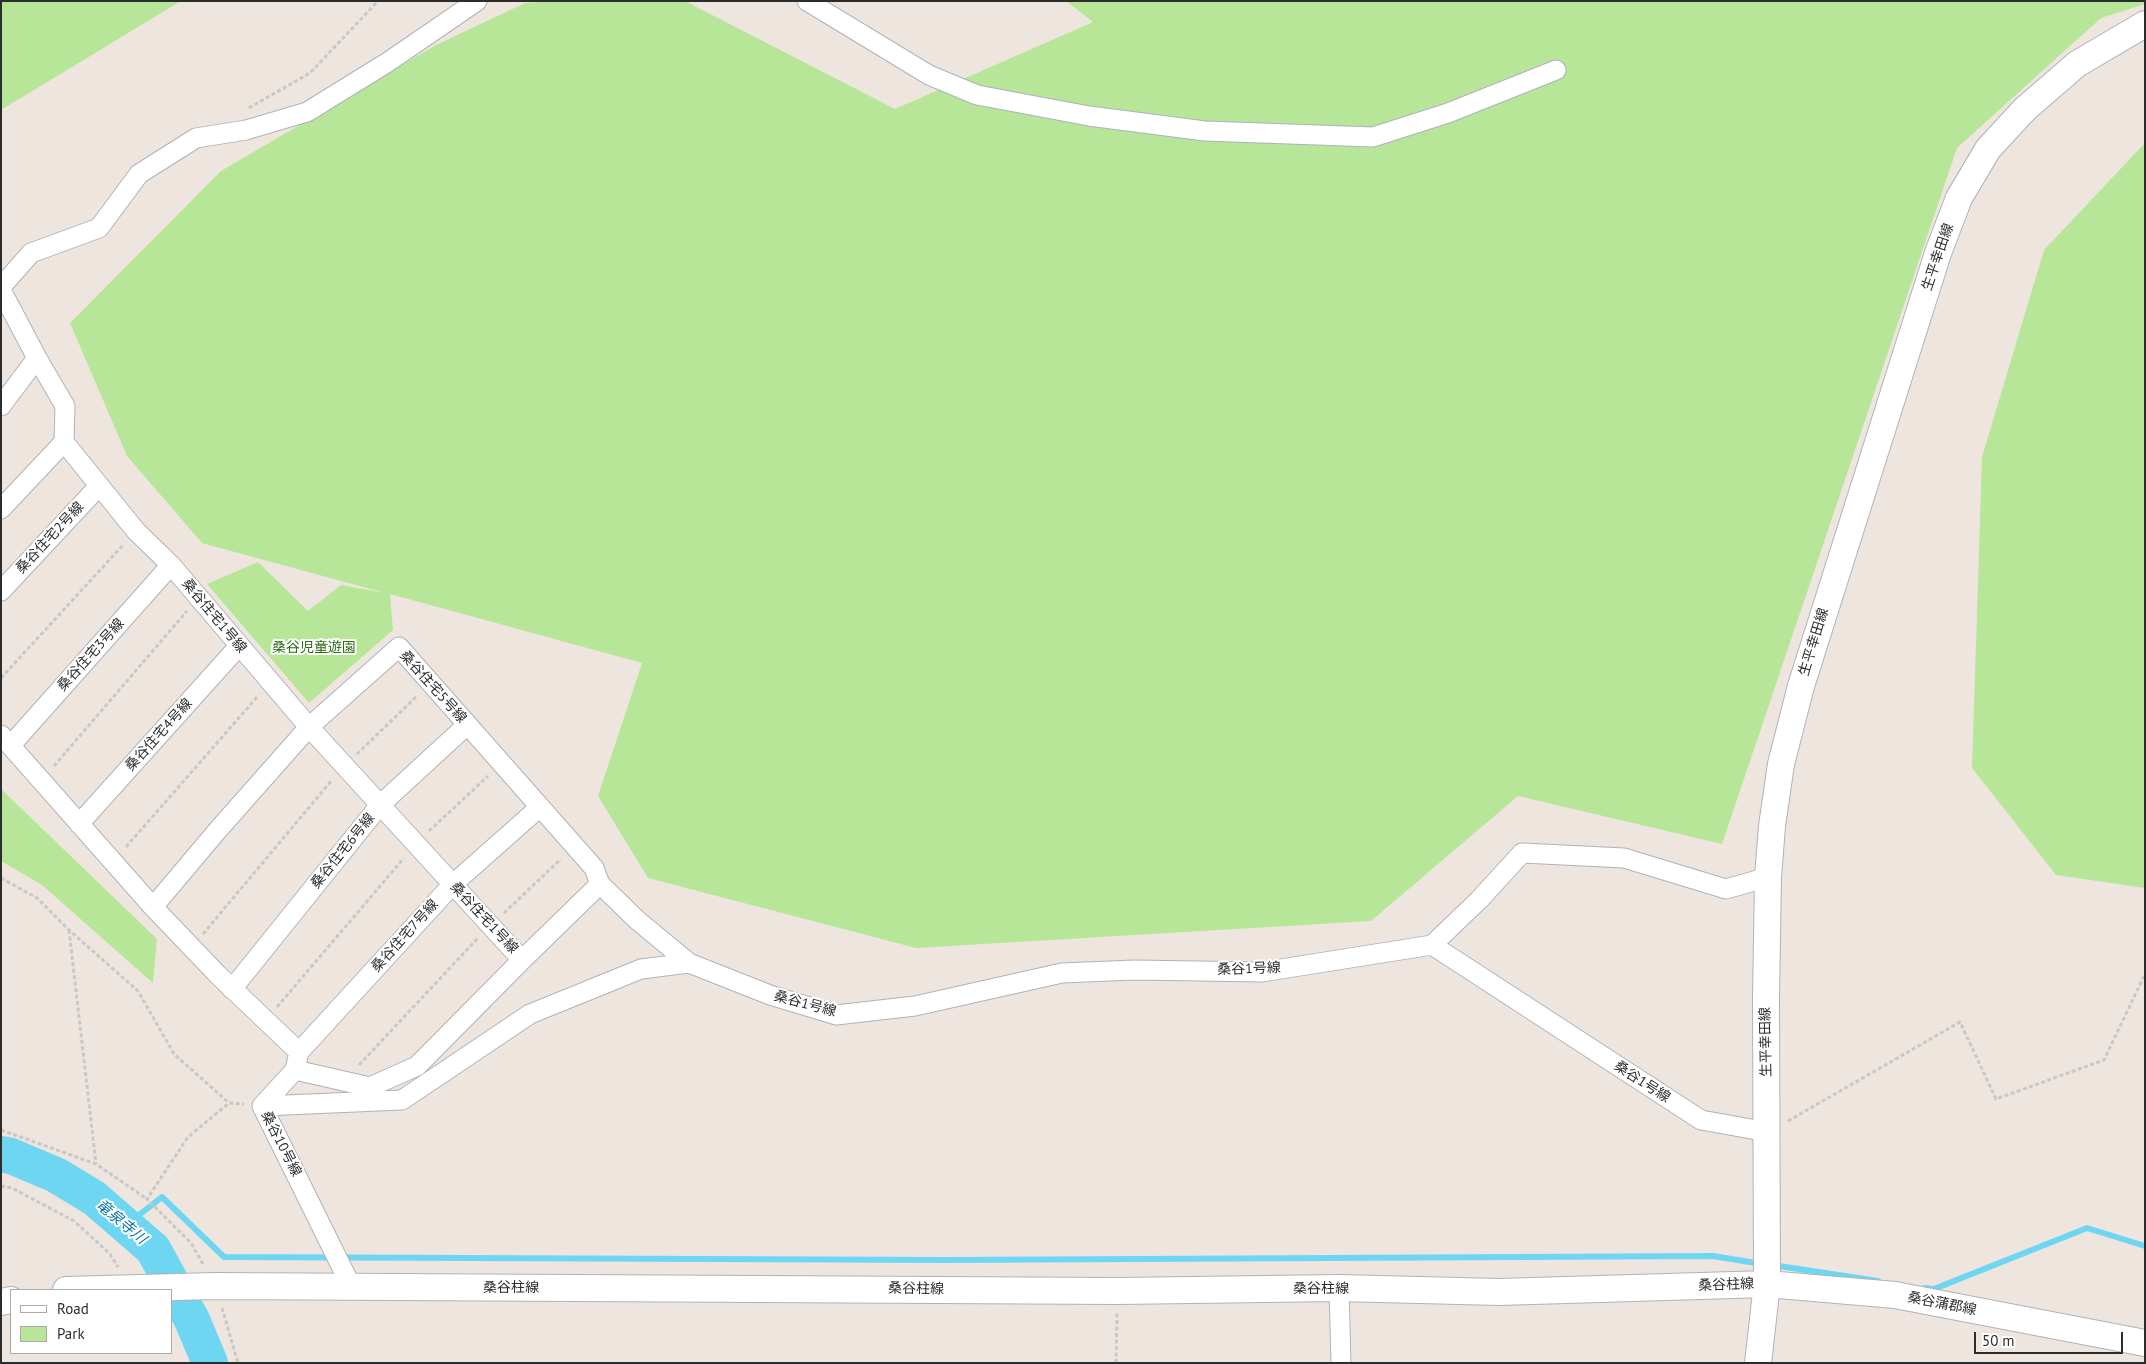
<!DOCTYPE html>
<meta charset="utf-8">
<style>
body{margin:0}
#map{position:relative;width:2146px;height:1364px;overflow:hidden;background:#eee6de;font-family:"PT Sans",sans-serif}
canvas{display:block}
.frame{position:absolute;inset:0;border:2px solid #2c2c2c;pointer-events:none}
.legend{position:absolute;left:10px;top:1289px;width:162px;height:65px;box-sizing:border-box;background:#fff;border:1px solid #ababab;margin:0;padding:6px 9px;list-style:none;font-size:15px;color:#2c2c2c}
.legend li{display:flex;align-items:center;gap:10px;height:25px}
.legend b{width:25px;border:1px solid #ababab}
.scale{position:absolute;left:1974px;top:1332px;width:149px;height:22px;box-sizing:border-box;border:2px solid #2c2c2c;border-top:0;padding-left:6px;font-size:15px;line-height:18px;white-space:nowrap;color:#2c2c2c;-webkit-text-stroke:4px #fff;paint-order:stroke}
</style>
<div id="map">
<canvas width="2146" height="1364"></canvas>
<div class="frame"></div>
<ul class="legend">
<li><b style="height:6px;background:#fff"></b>Road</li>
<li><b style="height:14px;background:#b7e699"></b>Park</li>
</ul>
<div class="scale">50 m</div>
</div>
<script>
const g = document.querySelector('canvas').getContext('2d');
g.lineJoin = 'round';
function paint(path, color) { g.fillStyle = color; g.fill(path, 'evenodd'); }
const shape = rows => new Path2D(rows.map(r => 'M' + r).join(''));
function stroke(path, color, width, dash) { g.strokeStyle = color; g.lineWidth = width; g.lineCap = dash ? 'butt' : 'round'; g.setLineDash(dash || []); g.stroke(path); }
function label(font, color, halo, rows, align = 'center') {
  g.font = font + ' "PT Sans","Noto Sans JP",sans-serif'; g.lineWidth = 4; g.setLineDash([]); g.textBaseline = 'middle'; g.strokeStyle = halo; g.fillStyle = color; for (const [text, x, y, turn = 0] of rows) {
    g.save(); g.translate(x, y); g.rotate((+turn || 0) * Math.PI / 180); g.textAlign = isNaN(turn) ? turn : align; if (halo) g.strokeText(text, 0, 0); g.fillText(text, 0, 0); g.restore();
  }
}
const green = shape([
 [1,1,181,1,1,110],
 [550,1,685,1,895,109,1093,22,1066,1,2145,1,2145,4,2101,18,1957,148,1722,844,1518,796,1371,921,916,948,648,878,598,796,642,663,390,594,393,630,309,703,207,584,258,562,308,611,341,585,385,593,202,543,127,456,70,323,221,171,436,45,525,3],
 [2145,143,2145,888,2056,875,1972,768,1982,457,2044,250],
 [1,789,157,939,153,983,42,885,1,861]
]);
const stream = shape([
 [126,1225,162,1197,224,1257,946,1260,1713,1256,1762,1264],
 [1772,1265,1878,1281],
 [1925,1288,1934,1289,2087,1228,2145,1246]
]);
const river = shape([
 [1,1154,11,1156,56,1175,94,1198,153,1249,192,1320,210,1363]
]);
const path = shape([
 [249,108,310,73,378,1],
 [1,678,124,544],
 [357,754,417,696],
 [54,766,187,611],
 [429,831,488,776],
 [126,847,258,696],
 [1,878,37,898,69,930,138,991,174,1054,229,1103,244,1104],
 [504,913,561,859],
 [69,930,96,1164],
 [203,934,332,780],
 [277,1007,404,858],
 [359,1065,478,938],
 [1788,1121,1960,1022,1996,1099,2104,1060,2145,974],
 [1,1130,96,1164,147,1199],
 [1,1186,12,1188,74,1221,110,1254,118,1267],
 [203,1264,191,1243,147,1199,188,1137,229,1103],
 [222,1308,238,1363],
 [1116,1363,1117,1313]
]);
const street = shape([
 [807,1,929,75,977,95,1089,116,1205,131,1373,137,1448,113,1556,70],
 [1,287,31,253,99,228,139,174,196,138,246,130,307,112,388,62,477,1],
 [1,290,37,358,65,406,64,442],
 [1,406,37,358],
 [64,442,136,531,171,565,309,727,522,960],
 [1,509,64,442],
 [1,591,99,486],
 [1,735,153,907,218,975,299,1052,295,1070,262,1106],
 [11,745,171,565],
 [79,824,239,646],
 [153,907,217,831,309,727,399,647,594,868,600,884,637,920,689,963,770,995,836,1015,915,1006,1062,973,1134,970,1262,972,1432,945,1701,1120,1768,1132],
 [1432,945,1479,900,1522,853,1624,858,1726,889,1768,877],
 [232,989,380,805,467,725],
 [299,1052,453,884,540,807],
 [295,1070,370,1087,417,1066,522,960,600,884],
 [262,1106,402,1100,530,1014,641,969,689,963],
 [262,1106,352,1288],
 [1339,1288,1341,1363]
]);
const secondary = shape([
 [66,1290,215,1286,1118,1291,1339,1288,1499,1292,1767,1284,1895,1295,2145,1343],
 [1,1302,11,1300],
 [1758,1363,1767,1284,1766,998,1768,877,1772,826,1781,764,1801,686,1938,253,1959,198,1988,149,2025,109,2077,64,2145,24]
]);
const streetNames = [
 ["生平幸田線",1938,257,-71],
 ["桑谷住宅2号線",50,538,-47],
 ["桑谷住宅1号線",214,616,50],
 ["生平幸田線",1814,642,-73],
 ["桑谷住宅3号線",91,655,-48],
 ["桑谷住宅5号線",433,687,48],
 ["桑谷住宅4号線",159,735,-48],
 ["桑谷住宅6号線",343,851,-51],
 ["桑谷住宅1号線",484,918,47],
 ["桑谷住宅7号線",405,936,-48],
 ["桑谷1号線",1249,969,-2],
 ["桑谷1号線",805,1004,15],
 ["生平幸田線",1766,1042,-91],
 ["桑谷1号線",1642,1082,33],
 ["桑谷10号線",281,1144,63],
 ["桑谷柱線",1726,1285,-2],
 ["桑谷柱線",511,1288],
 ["桑谷柱線",916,1289,1],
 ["桑谷柱線",1321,1289],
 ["桑谷蒲郡線",1942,1304,11]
];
const parkNames = [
 ["桑谷児童遊園",314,648]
];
const waterNames = [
 ["竜泉寺川",121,1222,40]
];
paint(green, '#b7e699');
stroke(stream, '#6fd6f2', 6);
stroke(river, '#6fd6f2', 36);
stroke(street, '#aeb2bc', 21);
stroke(secondary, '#aeb2bc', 28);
stroke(path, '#c8c8c8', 3, [4, 2.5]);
stroke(street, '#fff', 19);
stroke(secondary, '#fff', 26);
label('14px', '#2c2c2c', '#fff', streetNames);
label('14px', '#2e6d19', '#fff', parkNames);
label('italic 15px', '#0a76a3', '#fff', waterNames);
</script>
